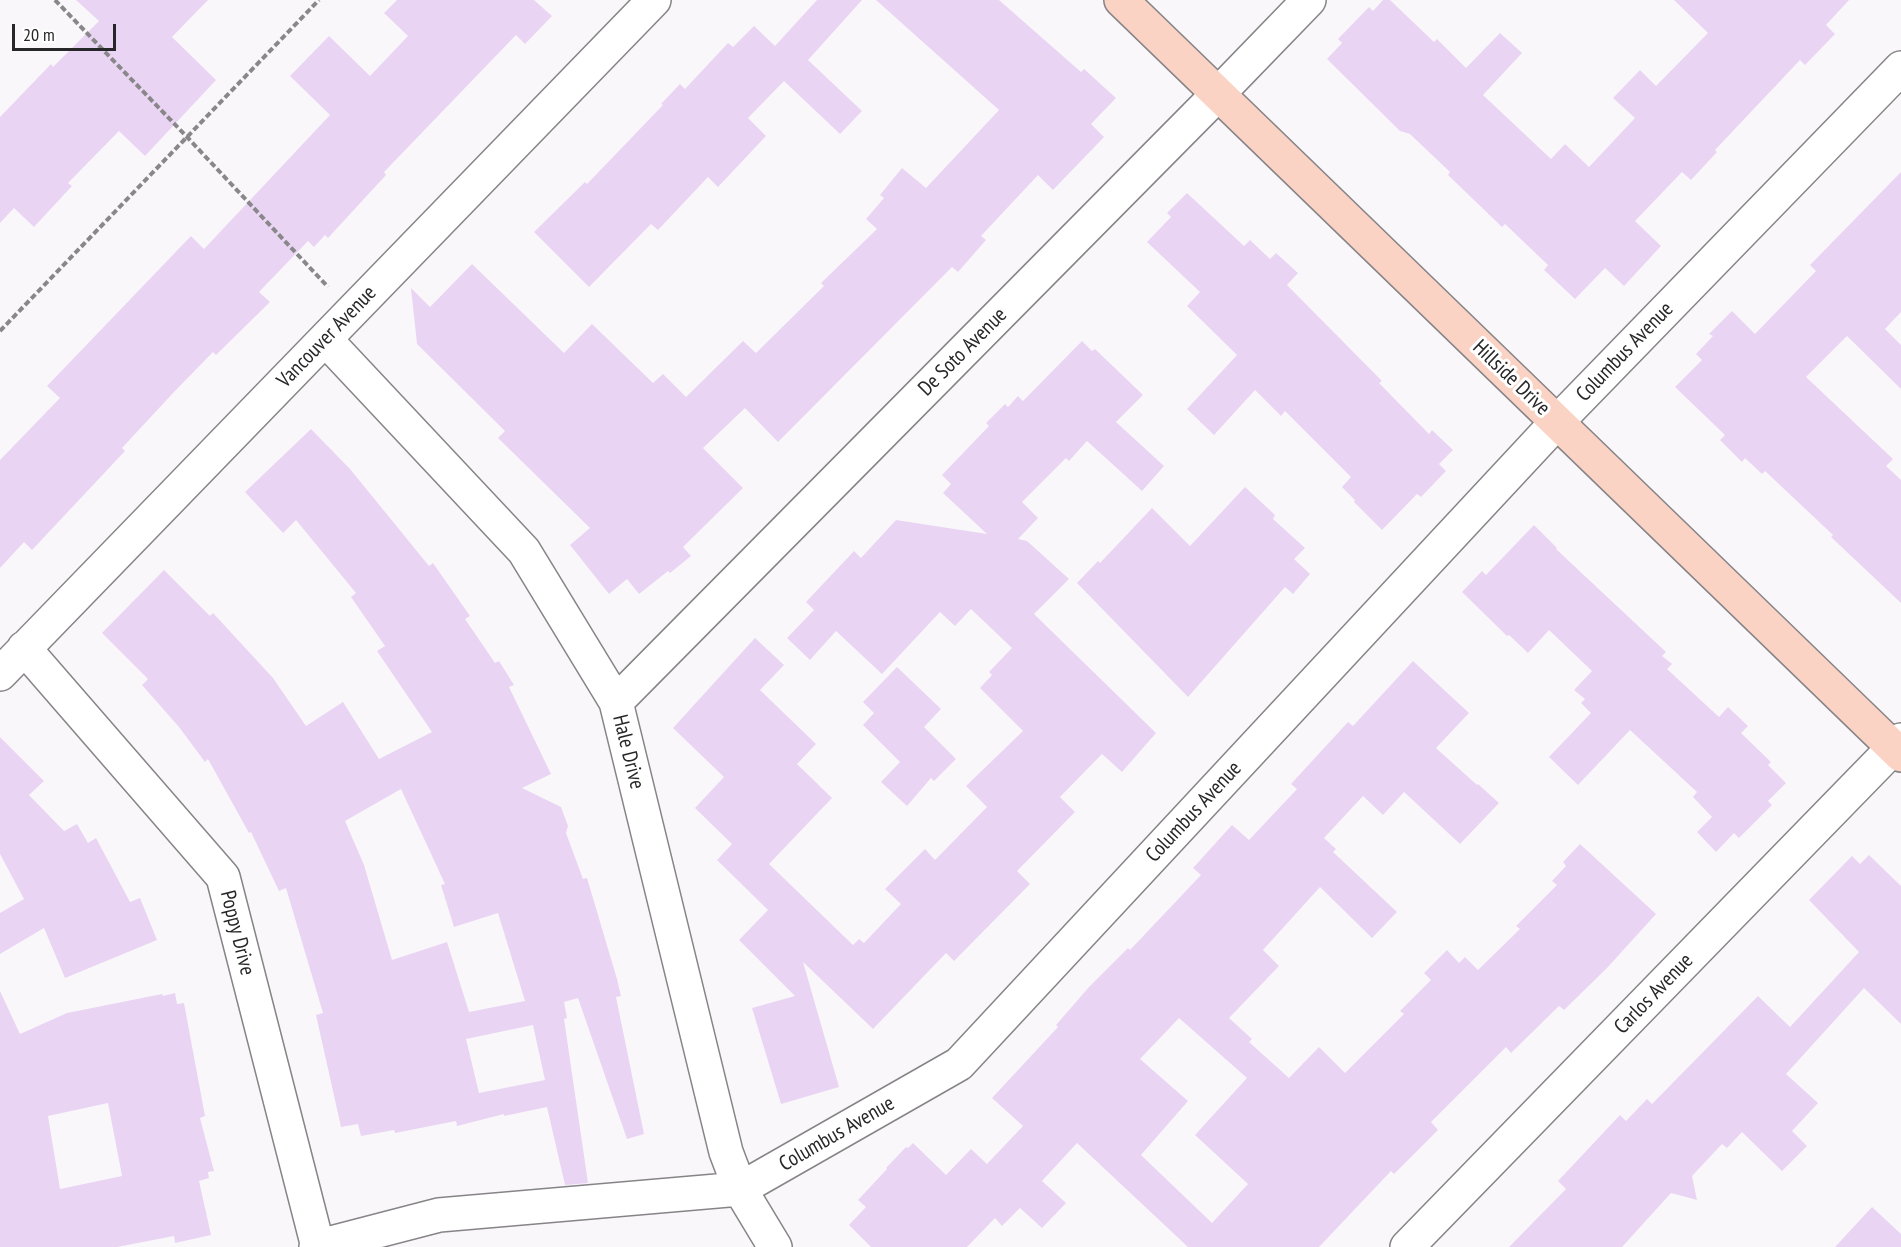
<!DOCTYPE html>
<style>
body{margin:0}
#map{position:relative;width:1901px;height:1247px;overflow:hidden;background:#faf7fb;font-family:"PT Sans Narrow",sans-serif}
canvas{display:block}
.scale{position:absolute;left:12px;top:24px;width:104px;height:27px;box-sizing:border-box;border:3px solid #272628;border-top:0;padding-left:8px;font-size:18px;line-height:21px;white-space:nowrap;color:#272628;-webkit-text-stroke:4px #fff;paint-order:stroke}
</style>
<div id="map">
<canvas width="1901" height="1247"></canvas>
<div class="scale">20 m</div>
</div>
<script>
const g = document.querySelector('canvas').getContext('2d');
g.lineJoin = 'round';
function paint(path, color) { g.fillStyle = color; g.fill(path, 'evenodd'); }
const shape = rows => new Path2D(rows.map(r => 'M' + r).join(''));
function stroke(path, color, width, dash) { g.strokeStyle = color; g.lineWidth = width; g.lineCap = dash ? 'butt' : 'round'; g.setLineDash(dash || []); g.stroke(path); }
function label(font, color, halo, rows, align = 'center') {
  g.font = font + ' "PT Sans Narrow",sans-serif'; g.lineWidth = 6; g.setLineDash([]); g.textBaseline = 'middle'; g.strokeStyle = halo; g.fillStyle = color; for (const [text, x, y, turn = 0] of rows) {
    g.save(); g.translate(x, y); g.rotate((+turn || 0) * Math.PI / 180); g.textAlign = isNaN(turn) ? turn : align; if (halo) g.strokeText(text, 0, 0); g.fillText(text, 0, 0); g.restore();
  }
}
const building = shape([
 [76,0,208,0,172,37,216,80,145,156,119,131,68,183,72,186,34,227,14,208,0,223,0,117,51,64,53,67,99,21],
 [397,0,534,0,552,16,525,44,516,35,384,172,386,175,328,238,325,235,314,247,308,241,259,292,270,302,216,355,213,352,174,392,122,448,125,451,32,550,24,542,0,568,0,460,60,398,47,386,191,236,204,249,330,115,290,76,329,36,370,76,408,36,384,13],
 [817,0,862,0,808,60,862,111,840,134,784,81,748,118,766,136,718,187,708,177,658,230,651,224,589,287,534,232,585,182,587,184,663,105,661,104,680,84,685,89,728,43,733,47,754,26,775,46],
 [876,0,999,0,1081,72,1084,69,1116,98,1091,124,1104,137,1053,190,1038,175,981,236,986,240,958,272,952,267,778,442,745,408,703,448,743,488,683,547,691,556,670,573,668,571,639,594,627,579,609,594,570,545,590,528,498,438,505,431,417,344,411,288,430,307,472,264,564,353,592,324,653,383,663,374,686,397,743,341,756,353,824,286,821,283,877,229,866,219,884,198,880,195,902,168,926,188,999,110],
 [1383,0,1390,0,1434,42,1437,39,1466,68,1500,33,1522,53,1483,95,1551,159,1565,144,1589,167,1635,118,1613,98,1640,70,1656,86,1708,33,1674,0,1849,0,1826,25,1835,34,1805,65,1800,60,1715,150,1717,152,1691,180,1682,172,1635,221,1661,246,1624,286,1605,268,1575,299,1544,270,1548,265,1505,224,1502,227,1448,175,1450,172,1410,134,1400,131,1327,59,1342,43,1338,39,1369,7,1373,11],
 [1901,172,1901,312,1885,329,1901,345,1901,389,1847,336,1806,377,1893,459,1886,466,1901,480,1901,603,1831,537,1833,535,1765,471,1762,474,1745,458,1742,462,1720,440,1725,435,1675,387,1702,360,1696,354,1713,336,1709,334,1732,311,1755,334,1816,271,1810,265],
 [1187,193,1244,246,1250,240,1270,259,1276,253,1298,273,1287,285,1382,381,1379,383,1429,434,1432,430,1453,450,1439,464,1446,471,1421,497,1417,494,1382,530,1354,502,1355,500,1342,487,1351,477,1285,411,1281,416,1255,390,1214,435,1187,409,1237,355,1187,306,1200,292,1147,242,1171,217,1167,213],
 [1082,341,1092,351,1095,349,1143,395,1116,422,1164,466,1142,491,1087,441,1069,461,1066,458,1022,502,1038,518,1018,539,1027,541,1069,579,1034,614,1156,733,1122,772,1102,754,1060,797,1075,812,1017,871,1030,884,954,961,946,953,873,1029,803,962,839,1087,781,1104,752,1008,795,996,739,940,768,910,717,860,732,844,695,808,724,777,673,728,755,638,784,665,760,690,816,744,797,764,832,798,769,864,853,945,859,939,864,943,901,904,885,889,925,849,935,860,987,807,966,786,1023,731,980,688,992,675,989,672,1012,648,971,609,955,626,940,612,882,674,836,631,810,660,787,638,814,610,806,602,854,551,861,558,896,520,987,534,943,493,951,484,942,475,989,426,986,423,1005,404,1008,407,1018,396,1023,401],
 [311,429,350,469,429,566,433,563,470,616,465,619,495,663,499,661,514,685,509,687,551,774,522,788,561,807,568,826,566,833,583,879,587,878,617,979,621,996,616,997,644,1134,627,1139,578,998,564,1002,567,1018,564,1019,588,1183,565,1185,547,1107,504,1116,504,1114,457,1126,456,1121,395,1133,394,1130,361,1136,358,1124,341,1127,316,1015,323,1013,286,888,279,891,251,832,249,833,208,759,205,762,179,727,142,685,148,679,102,633,164,570,210,616,213,613,273,678,306,726,343,702,379,759,432,732,377,651,385,646,351,597,356,593,296,520,283,533,245,492],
 [401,789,445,884,441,885,454,927,498,913,525,1001,469,1012,447,942,392,960,364,865,345,821],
 [533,1025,545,1080,479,1093,466,1039],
 [1245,487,1275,515,1273,519,1305,548,1294,559,1310,574,1293,594,1285,587,1188,697,1077,583,1098,561,1100,563,1152,508,1190,546],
 [1534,525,1557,548,1556,549,1666,652,1662,656,1672,664,1667,669,1719,717,1728,707,1748,726,1741,733,1771,762,1768,765,1786,783,1768,801,1772,805,1739,838,1734,833,1716,852,1697,832,1712,817,1693,797,1697,792,1630,730,1578,785,1549,757,1591,713,1581,703,1585,699,1574,690,1592,671,1549,630,1528,653,1509,635,1507,636,1462,592,1482,571,1486,575],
 [1413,661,1469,713,1436,748,1477,785,1478,784,1499,803,1460,844,1404,792,1383,815,1363,796,1324,838,1336,849,1333,852,1397,912,1372,938,1320,887,1263,950,1279,966,1229,1018,1252,1039,1249,1042,1289,1078,1319,1047,1345,1073,1404,1014,1400,1011,1431,980,1424,973,1447,950,1459,963,1465,957,1478,970,1520,929,1516,926,1557,885,1552,881,1566,866,1563,862,1580,844,1656,914,1607,968,1564,1010,1559,1006,1511,1053,1506,1047,1431,1122,1438,1130,1394,1174,1391,1171,1319,1247,1188,1247,1077,1143,1042,1181,1066,1203,1042,1228,1020,1208,1002,1226,995,1218,967,1247,871,1247,849,1225,866,1207,858,1200,887,1169,886,1168,906,1147,908,1148,913,1143,946,1175,971,1149,987,1164,1023,1126,992,1098,1058,1027,1056,1025,1089,987,1128,948,1130,950,1201,875,1193,868,1232,825,1249,840,1297,789,1291,784,1313,760,1348,722,1353,726],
 [1179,1018,1247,1078,1195,1135,1248,1184,1212,1223,1141,1155,1188,1101,1140,1059],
 [897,667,941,709,924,727,956,759,934,781,931,778,907,806,881,782,900,762,863,725,874,713,863,702],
 [0,737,44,781,29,795,64,831,77,824,88,843,96,838,130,902,140,898,157,940,65,978,44,928,0,954,0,913,24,899,0,854],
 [1869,855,1901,886,1901,1024,1864,988,1786,1074,1818,1103,1792,1131,1807,1146,1782,1171,1742,1132,1727,1148,1722,1144,1692,1176,1697,1200,1671,1193,1622,1247,1509,1247,1566,1189,1558,1181,1620,1115,1626,1121,1647,1099,1652,1104,1758,996,1790,1027,1859,952,1809,900,1852,856,1860,864],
 [0,991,20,1034,67,1013,162,994,163,996,175,993,177,1004,184,1003,205,1116,200,1118,214,1171,208,1172,209,1178,199,1181,211,1235,175,1243,174,1236,117,1247,0,1247],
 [108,1103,122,1176,60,1189,48,1116],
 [1872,1207,1901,1234,1901,1247,1835,1247]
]);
const path = shape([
 [55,0,187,137,328,287],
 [0,331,319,0]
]);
const minor = shape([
 [325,339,524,551,616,702,726,1152,740,1189,775,1247],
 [24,648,223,877,318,1247],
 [0,674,654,0],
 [616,702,1218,94,1309,0],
 [316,1247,439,1215,740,1189,959,1064,1557,422,1901,68],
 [1407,1247,1901,740]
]);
const secondary = shape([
 [1121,0,1901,755]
]);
const streetNames = [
 ["Vancouver Avenue",327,337,-46],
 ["De Soto Avenue",963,352,-45],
 ["Columbus Avenue",1625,352,-46],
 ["Hillside Drive",1511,378,44],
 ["Hale Drive",628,752,76],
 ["Columbus Avenue",1194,812,-47],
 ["Poppy Drive",237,933,76],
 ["Carlos Avenue",1654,994,-46],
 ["Columbus Avenue",837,1134,-30]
];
paint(building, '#e9d5f3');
stroke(minor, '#878488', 36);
stroke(secondary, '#878488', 36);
stroke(path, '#89878a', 4, [6, 3]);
stroke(minor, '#fff', 33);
stroke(secondary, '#fad3c4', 33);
label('21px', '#272628', '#fff', streetNames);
</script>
